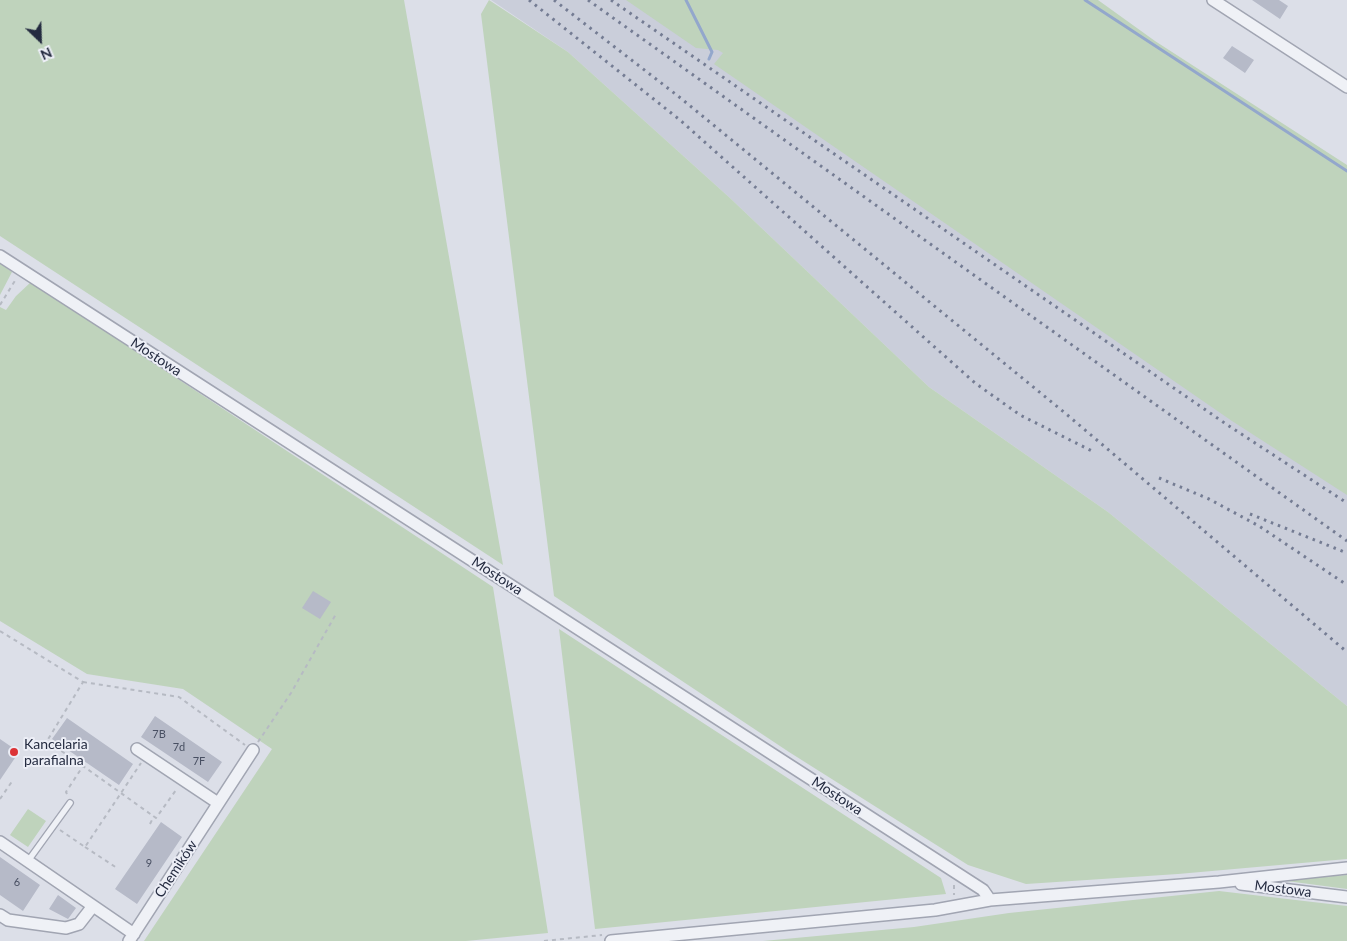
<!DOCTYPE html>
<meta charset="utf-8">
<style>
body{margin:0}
#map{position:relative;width:1347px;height:941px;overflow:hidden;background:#dcdfe8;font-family:Lato,sans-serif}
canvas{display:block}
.north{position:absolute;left:15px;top:15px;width:50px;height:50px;-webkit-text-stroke:4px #eceef6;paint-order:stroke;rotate:156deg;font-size:14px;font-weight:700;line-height:20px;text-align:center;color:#242b40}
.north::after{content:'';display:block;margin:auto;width:18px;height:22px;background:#242b40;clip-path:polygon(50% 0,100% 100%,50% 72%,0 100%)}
</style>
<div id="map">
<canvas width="1347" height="941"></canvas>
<div class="north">N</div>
</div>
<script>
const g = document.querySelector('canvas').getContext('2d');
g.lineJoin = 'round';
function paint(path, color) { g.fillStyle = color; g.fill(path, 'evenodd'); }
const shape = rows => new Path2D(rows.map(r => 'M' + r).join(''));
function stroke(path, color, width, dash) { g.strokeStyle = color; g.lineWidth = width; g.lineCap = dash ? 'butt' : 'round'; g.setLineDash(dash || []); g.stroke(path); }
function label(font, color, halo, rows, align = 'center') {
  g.font = font + ' Lato,sans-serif'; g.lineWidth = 4; g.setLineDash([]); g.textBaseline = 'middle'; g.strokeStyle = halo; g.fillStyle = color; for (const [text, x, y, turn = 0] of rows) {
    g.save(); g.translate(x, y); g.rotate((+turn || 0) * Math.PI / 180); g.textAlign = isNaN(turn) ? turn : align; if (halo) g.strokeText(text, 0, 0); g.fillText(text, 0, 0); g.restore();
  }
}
const built = shape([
 [491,0,650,0,1347,480,1347,706,1108,512,929,387,730,198,568,52]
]);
const green = shape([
 [0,0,404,0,503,565,0,236],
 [489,0,568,52,730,198,929,387,1108,512,1347,706,1347,859,1178,874,1026,884,968,865,789,752,554,596,481,14],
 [626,0,1098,0,1155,41,1347,165,1347,495,1232,421,714,64,723,53,718,50,696,48],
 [0,263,12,272,0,295],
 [31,282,493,587,548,933,466,941,144,941,272,749,183,689,87,674,0,621,0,307,6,310,16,296],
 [559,629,941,878,946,894,595,929],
 [28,809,46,821,28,847,10,835],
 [1347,875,1347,889,1279,880],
 [1219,891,1347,906,1347,941,763,941,914,927,1009,913]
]);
const stream = shape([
 [686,0,712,52,709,59],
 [1085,0,1347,171]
]);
const building = shape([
 [1252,0,1279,0,1288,6,1280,19],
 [1232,46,1254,60,1245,73,1223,58],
 [313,591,331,602,320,619,302,608],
 [155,716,222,762,208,782,141,737],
 [67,718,133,764,119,785,52,739],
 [0,739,19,752,0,780],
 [161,822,182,837,137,904,115,889],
 [0,857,40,885,23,911,0,895],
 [58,895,76,908,68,919,49,909]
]);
const path = shape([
 [0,305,16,279],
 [0,631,83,682,47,741,83,766],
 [83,682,179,697,245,745],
 [258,742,291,693,336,614],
 [67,794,66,792,83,766,156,818,176,790],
 [0,799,13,780],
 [150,824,154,816],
 [60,830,85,847,141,763],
 [85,847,117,868],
 [954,885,954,895],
 [544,941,602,935]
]);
const service = shape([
 [28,861,70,803]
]);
const minor = shape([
 [1213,0,1347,87],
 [0,256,983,890,990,900],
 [137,749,218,803],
 [0,842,134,934],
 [1241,884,1347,897],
 [0,915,8,920,66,928,79,924,93,906],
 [129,941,253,750],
 [611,941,935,910,990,900,1219,882,1347,868]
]);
const rail = shape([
 [529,0,680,120,975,383,1020,415,1094,452],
 [554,0,678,96,1065,413,1347,652],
 [588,0,1347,541],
 [611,0,1226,424,1347,503],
 [1159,478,1209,499,1259,526,1347,585],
 [1250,514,1347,553]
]);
const markers = [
 [14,752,5,"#dc3336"]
];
const numberNames = [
 ["7B",159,734],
 ["7d",179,747],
 ["7F",199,761],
 ["9",149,863],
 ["6",17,882]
];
const streetNames = [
 ["Mostowa",156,357,33],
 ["Mostowa",497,576,33],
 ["Mostowa",837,796,33],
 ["Chemików",176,869,-57],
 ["Mostowa",1283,889,7]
];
const poiNames = [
 ["Kancelaria",24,744],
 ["parafialna",24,760]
];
paint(built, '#caceda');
paint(green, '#bfd3bc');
stroke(stream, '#93a7cc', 3);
paint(building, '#b6bac8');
stroke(service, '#a1a5b2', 8);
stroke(minor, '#a1a5b2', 14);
stroke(path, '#b6bac3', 2, [4, 4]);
stroke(service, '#eff1f6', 5.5);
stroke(minor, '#eff1f6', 11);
stroke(rail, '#747c93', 3, [2.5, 5]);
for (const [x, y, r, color] of markers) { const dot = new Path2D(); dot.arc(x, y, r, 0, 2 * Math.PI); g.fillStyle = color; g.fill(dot); stroke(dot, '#eceef6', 2); }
label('11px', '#484f62', null, numberNames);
label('14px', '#242b40', '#eceef6', streetNames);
label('14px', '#242b40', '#eceef6', poiNames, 'left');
</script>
